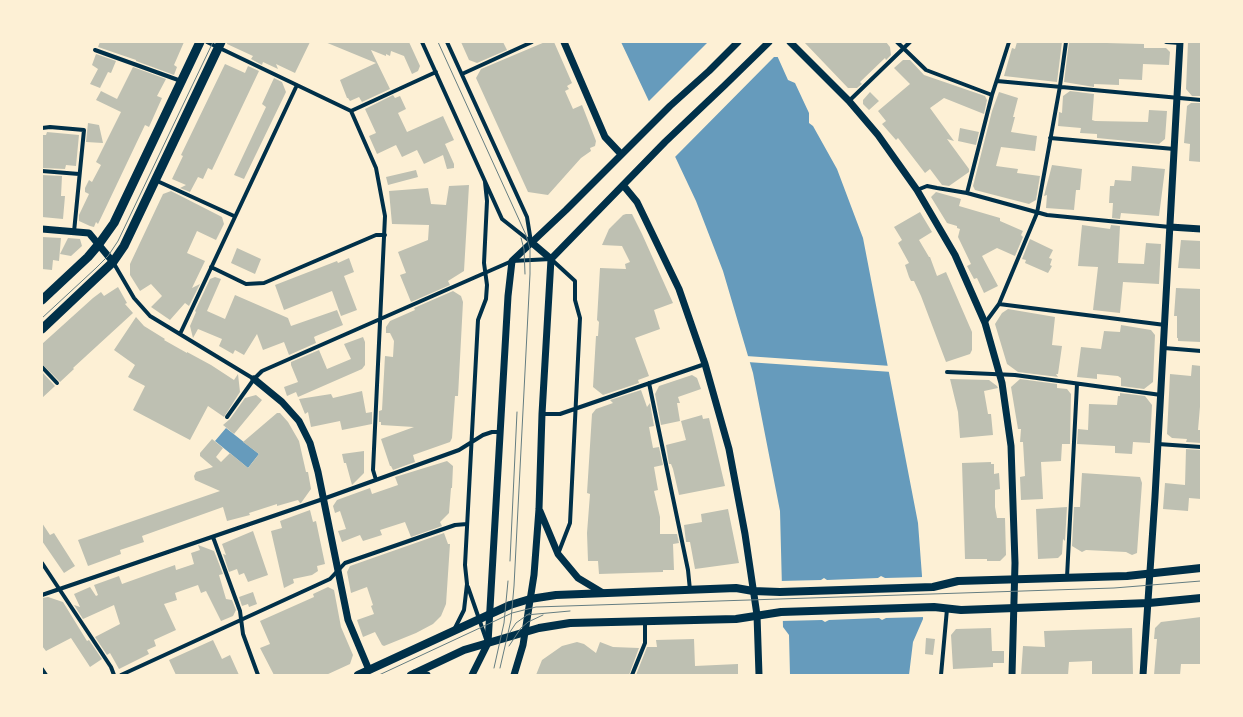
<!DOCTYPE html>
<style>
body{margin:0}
#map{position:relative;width:1243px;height:717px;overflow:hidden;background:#fdf0d5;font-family:"Space Grotesk",sans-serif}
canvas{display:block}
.frame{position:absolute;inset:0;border:43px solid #fdf0d5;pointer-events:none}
</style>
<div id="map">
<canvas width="1243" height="717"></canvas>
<div class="frame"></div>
</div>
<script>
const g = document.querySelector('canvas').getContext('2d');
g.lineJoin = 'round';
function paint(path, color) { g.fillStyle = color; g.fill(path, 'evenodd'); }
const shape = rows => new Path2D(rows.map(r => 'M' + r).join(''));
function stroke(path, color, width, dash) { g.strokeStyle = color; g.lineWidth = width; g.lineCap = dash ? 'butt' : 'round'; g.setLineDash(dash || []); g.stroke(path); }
const water = shape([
 [621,42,771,42,788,80,795,83,809,113,809,123,813,126,837,169,863,238,918,523,922,576,923,619,913,642,909,675,790,675,789,635,783,627,780,511,753,373,723,271,696,201],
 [226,428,259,454,248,468,215,441]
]);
const pier = shape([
 [708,42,773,42,780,57,774,57,674,158,648,102],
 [746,356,891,366,892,372,747,362],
 [881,576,885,578,924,577,925,617,886,618,882,620,879,618,829,620,825,622,822,620,781,621,780,581,821,580,824,578,827,580,878,578]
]);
const building = shape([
 [100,42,184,42,174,65,177,67,174,75,136,61,136,60,98,47],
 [227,42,310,42,295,73,276,64,278,69,263,62,262,65,251,59,253,56,227,44],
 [325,42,409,42,420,66,418,71,412,74,404,56,391,51,390,56,386,54,386,56,371,50,390,89,362,102,359,97,350,101,348,98,347,98,340,80,376,63],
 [461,42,503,42,507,50,477,63,469,60],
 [545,42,554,42,572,83,567,86,569,89,565,91,573,109,582,105,596,141,595,146,590,148,591,151,581,158,548,195,528,192,476,78,481,69],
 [804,42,886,42,890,47,891,55,886,60,885,58,860,82,862,84,857,88,848,88],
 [1017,42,1062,42,1057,82,1004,76,1012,48,1015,49],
 [1069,42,1144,44,1144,48,1166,48,1170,52,1169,65,1143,64,1142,80,1119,79,1119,85,1094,84,1094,87,1064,82],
 [1188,42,1201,42,1201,96,1192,96,1186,89],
 [96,54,116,61,111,73,108,72,100,88,90,84,98,69,92,65],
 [903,60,910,60,924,75,985,96,987,100,984,114,944,98,930,108,954,141,947,139,969,169,969,172,949,186,942,185,930,169,925,173,898,138,896,140,882,124,886,121,878,111,910,84,894,68],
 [225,64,245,73,248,66,259,71,212,170,208,168,203,179,198,177,190,192,180,188,186,185,172,179,183,156,181,155],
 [133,67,166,79,157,96,162,98,149,127,145,125,98,224,96,222,94,227,90,226,79,221,79,215,89,194,85,192,85,188,89,180,92,182,101,165,96,162,121,112,96,100,101,91,117,99],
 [274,78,282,82,286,92,244,179,234,175,266,107,262,104],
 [1070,91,1094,94,1092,120,1095,121,1148,122,1149,110,1167,111,1165,139,1159,144,1097,138,1097,134,1080,133,1081,128,1058,126,1059,112,1062,113,1063,96],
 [870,92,879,101,869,110,863,104,863,100],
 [999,92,1018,98,1013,117,1015,117,1011,132,1037,136,1035,151,1001,147,996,166,1018,169,1017,173,1040,176,1036,200,1029,204,975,190,973,186,992,111],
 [393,95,395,98,400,96,406,109,398,113,407,132,443,116,454,140,445,144,454,164,454,168,447,169,443,155,424,164,417,150,402,157,396,145,377,154,369,136,376,133,365,109],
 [1191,103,1201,103,1201,162,1189,161,1190,144,1184,143,1187,106],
 [88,123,99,125,103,143,86,142],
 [960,128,979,132,976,145,958,141],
 [47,132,79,135,76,166,66,165,65,169,42,168,42,135,46,135],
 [1052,165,1082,169,1080,190,1076,190,1074,210,1046,208,1047,195,1044,196],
 [1132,166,1165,169,1159,216,1121,213,1120,219,1112,218,1113,203,1109,203,1110,186,1114,186,1115,180,1131,181],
 [416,170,418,177,388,185,386,177],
 [42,175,62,176,61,196,65,196,63,219,42,217],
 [469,185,464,271,448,281,450,285,411,302,400,275,406,273,398,252,428,240,429,225,392,224,389,191,428,188,431,204,446,205,449,186],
 [171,191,222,217,224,224,216,240,197,231,187,253,205,261,192,288,200,284,189,306,185,303,170,320,151,307,162,296,151,284,140,291,130,275,130,264,163,194],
 [936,192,961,199,959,206,1000,218,1000,221,1023,231,1021,235,1023,237,1015,256,997,248,982,256,998,286,984,293,977,278,974,279,967,266,971,264,958,237,960,229,957,228,957,226,947,223,931,197],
 [920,212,932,232,919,240,929,257,930,257,937,276,946,272,972,332,972,350,970,354,946,362,921,296,914,281,911,281,909,277,905,265,909,263,898,243,902,240,894,227],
 [626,214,632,214,642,234,673,303,654,310,660,329,635,338,649,376,638,380,639,383,603,395,593,387,596,336,598,336,599,322,597,320,600,268,626,269,625,264,630,262,622,246,602,245,609,229,623,215],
 [1082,225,1110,229,1111,225,1120,226,1118,263,1144,264,1146,243,1161,244,1159,284,1123,282,1120,313,1093,310,1098,267,1078,266],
 [42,237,61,238,59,261,53,260,52,270,42,269],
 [68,238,80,239,82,246,71,256,60,254],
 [1030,239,1053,250,1049,258,1052,259,1050,265,1052,266,1048,273,1025,263,1026,260,1022,259],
 [1181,240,1201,241,1201,269,1178,268],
 [237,248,261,259,255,274,231,263],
 [349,258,354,272,344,276,357,310,341,316,332,291,284,310,275,285,337,261,338,263],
 [215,277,221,279,207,311,225,319,235,295,288,318,291,326,337,310,343,325,316,336,314,337,316,343,289,355,284,342,263,350,257,334,244,355,235,350,233,354,219,346,222,339,198,329,193,338,190,326,196,312,195,311,210,279],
 [118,287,127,303,125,304,133,313,73,368,74,369,60,382,42,364,42,344,93,298,101,292,104,296],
 [1176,288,1201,289,1201,342,1178,341,1178,338,1177,338,1177,316,1174,316],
 [453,291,461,296,463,302,458,396,455,396,452,438,450,442,413,455,415,462,393,470,391,466,390,466,381,439,414,427,381,425,381,422,379,422,379,411,382,410,385,356,393,357,394,341,390,333,386,333,386,327,390,321,415,310,414,308],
 [1008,309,1055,317,1052,345,1062,346,1058,374,1056,374,1058,377,1018,372,1007,364,995,324,1002,313],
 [136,317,144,326,165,339,164,340,187,353,187,352,211,365,234,380,238,374,240,392,224,417,208,406,190,440,133,410,145,386,128,377,135,365,114,350],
 [1121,325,1151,330,1155,335,1153,382,1144,389,1121,386,1121,378,1118,376,1097,374,1097,379,1077,377,1081,347,1101,349,1104,331,1120,332],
 [363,337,365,342,365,365,362,369,298,397,296,392,287,396,284,387,298,382,291,365,291,362,319,350,327,369,351,359,344,344],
 [1192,365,1201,366,1201,395,1198,430,1201,430,1201,443,1186,442,1187,439,1172,438,1167,434,1170,374,1191,376],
 [42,372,55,386,42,398],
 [692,375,697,378,701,389,678,397,680,403,677,403,680,421,661,425,655,394,659,386],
 [950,379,989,380,997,386,998,388,984,391,988,414,991,414,993,435,960,438,958,412],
 [1020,379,1057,384,1057,388,1067,389,1071,394,1070,444,1062,444,1061,461,1041,462,1043,499,1021,500,1020,477,1025,476,1023,442,1020,442,1021,429,1018,429,1011,387],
 [641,390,647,407,650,403,654,426,649,427,653,448,659,447,663,465,654,467,658,490,654,491,660,517,660,534,677,534,679,543,673,544,674,570,663,570,663,572,599,574,598,561,588,561,587,533,590,494,587,493,592,414,596,409,613,403,610,400],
 [362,391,366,413,372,412,372,424,342,430,340,421,311,427,308,412,305,414,299,399,331,394,333,398],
 [1120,393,1145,396,1152,405,1150,443,1133,442,1132,454,1115,453,1115,446,1077,444,1078,429,1088,430,1089,404,1117,405,1118,396,1120,396],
 [256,395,262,400,234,434,223,425,230,419,245,398],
 [277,413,280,413,288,422,299,441,306,472,308,472,311,489,301,503,300,503,298,500,277,506,277,504,249,513,250,515,227,521,223,507,142,536,144,542,120,550,121,554,88,566,78,540,220,491,195,480,194,476,196,472,213,467,200,456,200,453,212,439,223,448,216,457,221,462,230,453,248,468,259,454,243,442],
 [702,415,703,419,709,418,725,486,679,495,673,469,671,464,669,464,666,445,686,440,681,421],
 [1186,449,1201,450,1201,499,1189,498,1188,511,1163,509,1165,483,1185,485],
 [364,451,364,473,352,485,346,463,344,463,342,454],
 [447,461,453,466,452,488,451,488,449,513,440,522,442,526,411,537,405,522,380,530,382,535,363,541,360,535,342,542,338,531,346,529,340,511,335,513,333,506,337,500,370,488,372,494,398,485,395,477],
 [991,462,991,464,994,464,994,474,999,473,1000,489,995,490,995,507,997,518,1005,518,1006,555,1000,561,987,561,987,559,965,559,962,463],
 [1082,473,1140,477,1142,483,1137,553,1132,555,1126,552,1086,550,1082,552,1072,546,1074,507,1080,507],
 [1067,507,1065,541,1063,539,1062,554,1058,558,1038,559,1036,509],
 [728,509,739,563,695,569,690,542,686,542,684,525,702,522,701,514],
 [310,510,313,522,316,521,325,564,317,566,318,571,312,575,293,579,294,583,284,588,271,531,282,528,280,521],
 [42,523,50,535,54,533,75,566,64,573,42,541],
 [253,531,268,575,248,582,244,573,239,575,237,569,229,572,223,554,226,555,222,544],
 [444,533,448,544,450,544,446,604,441,616,433,624,416,633,384,646,382,645,375,632,363,637,357,620,374,614,371,606,373,605,367,587,351,593,347,572,350,566],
 [198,545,214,551,223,574,219,575,226,599,232,600,236,610,233,616,221,621,206,591,201,593,198,585,175,593,177,600,164,604,176,630,154,640,156,646,147,650,149,654,119,669,110,653,107,655,95,637,120,624,114,605,83,619,74,605,80,607,74,594,90,587,96,596,98,595,94,585,119,576,122,584,175,565,176,570,194,564,191,553,200,550],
 [328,587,334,590,341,627,353,655,350,664,326,675,274,675,260,648,270,644,260,621,314,597,313,594],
 [253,592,257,604,249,607,248,604,242,606,239,597],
 [48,597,63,602,87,641,89,640,102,659,90,667,71,638,46,651,42,646,42,598],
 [1201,617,1201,664,1181,664,1180,675,1154,675,1157,639,1154,639,1155,628,1161,622],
 [991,628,992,651,1004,651,1004,663,993,663,993,667,953,669,951,635,956,629],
 [1132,628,1133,675,1092,675,1092,661,1069,662,1068,675,1021,675,1023,646,1045,647,1044,631],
 [926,638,935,639,933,655,925,654],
 [694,639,695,666,738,664,738,675,636,675,647,647,657,647,656,640],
 [213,640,222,659,230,655,239,675,176,675,169,660],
 [577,642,584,644,596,653,600,642,613,647,639,648,629,675,536,675,542,660,562,646]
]);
const minor = shape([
 [207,42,351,111,376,168,385,216,373,470,376,480],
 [422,42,502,219,531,242],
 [447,42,527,217,531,242],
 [897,42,926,70,992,95],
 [1166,42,1180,43],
 [95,50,181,81],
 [462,74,532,42],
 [997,81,1201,100],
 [849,101,910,42],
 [351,111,436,72],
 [42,128,50,127,84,130,74,232],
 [1050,138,1174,149],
 [42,171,79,174],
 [155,180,234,216],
 [917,190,927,186,937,188,967,193,1047,215,1170,227],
 [967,193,992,95,1009,42],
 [113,262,134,298,150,316,254,379],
 [211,267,246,284,264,283,376,235,385,235],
 [999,304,1165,325],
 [985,323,999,304,1037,213,1060,86,1066,42],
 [180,334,297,85],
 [1164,348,1201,351],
 [42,367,57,383],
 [947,372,1015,375,1161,395],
 [649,383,688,570,690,590],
 [542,414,560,414,705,364],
 [227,417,254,379,262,371,512,261,551,259,575,281,575,300,580,318,570,523,558,554],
 [1158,444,1201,447],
 [213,537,240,611,243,634,258,675],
 [42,563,111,667,114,675],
 [1067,577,1077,384],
 [468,587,486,639],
 [42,595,323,499,459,450,483,435,492,432,500,432],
 [455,628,464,610,467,584,465,565,478,320,486,299,487,285,484,263,487,201,485,182],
 [42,669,46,675],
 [121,675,330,579,345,563,455,525,467,524],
 [632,675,645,643,645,622],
 [941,675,947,609]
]);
const tertiary = shape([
 [564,42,605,137,621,154],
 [790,42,849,101,878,135,917,190,955,255,985,323,1002,383,1011,446,1015,563,1012,675],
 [623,185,637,202,679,289,705,364,729,449,745,534,757,615,759,675],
 [1170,227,1201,229],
 [42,229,89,233,113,262],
 [531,242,551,259],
 [551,259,665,142,725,85,769,42],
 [254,379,282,402,299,421,310,443,318,472,348,620,369,670],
 [540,511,558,554,578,578,603,593],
 [415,673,427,675],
 [472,675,488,643,508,296,512,261,566,210,670,106,709,71,738,42],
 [514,675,523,645,534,575,539,509,542,414,551,259],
 [1143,675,1155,497,1180,42]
]);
const secondary = shape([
 [358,675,510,605,530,599,556,595,736,588,753,591,780,592,933,587,958,581,1127,576,1201,568],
 [411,675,464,650,539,628,570,623,736,619,781,612,934,607,961,610,1015,608,1149,603,1201,598]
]);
const primary = shape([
 [42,300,88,257,99,244,114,223,200,42],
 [42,329,113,262,124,246,221,42]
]);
const tram = shape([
 [438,42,526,235,530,249,530,274,514,586,511,620,500,668],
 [521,238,524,249,525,274],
 [42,318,96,268,108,256,118,241,213,42],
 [510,561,517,412],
 [526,615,570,611],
 [510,632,516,623,530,613],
 [509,646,521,628,528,622,543,615],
 [494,668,504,623,508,581],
 [379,675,512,613,536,607,1114,588,1201,581]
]);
paint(water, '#669bbc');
paint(pier, '#fdf0d5');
paint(building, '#bec0b2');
stroke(minor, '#003049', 4);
stroke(tertiary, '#003049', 7);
stroke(secondary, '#003049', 8);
stroke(primary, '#003049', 9);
stroke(tram, '#657d81', 1);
</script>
